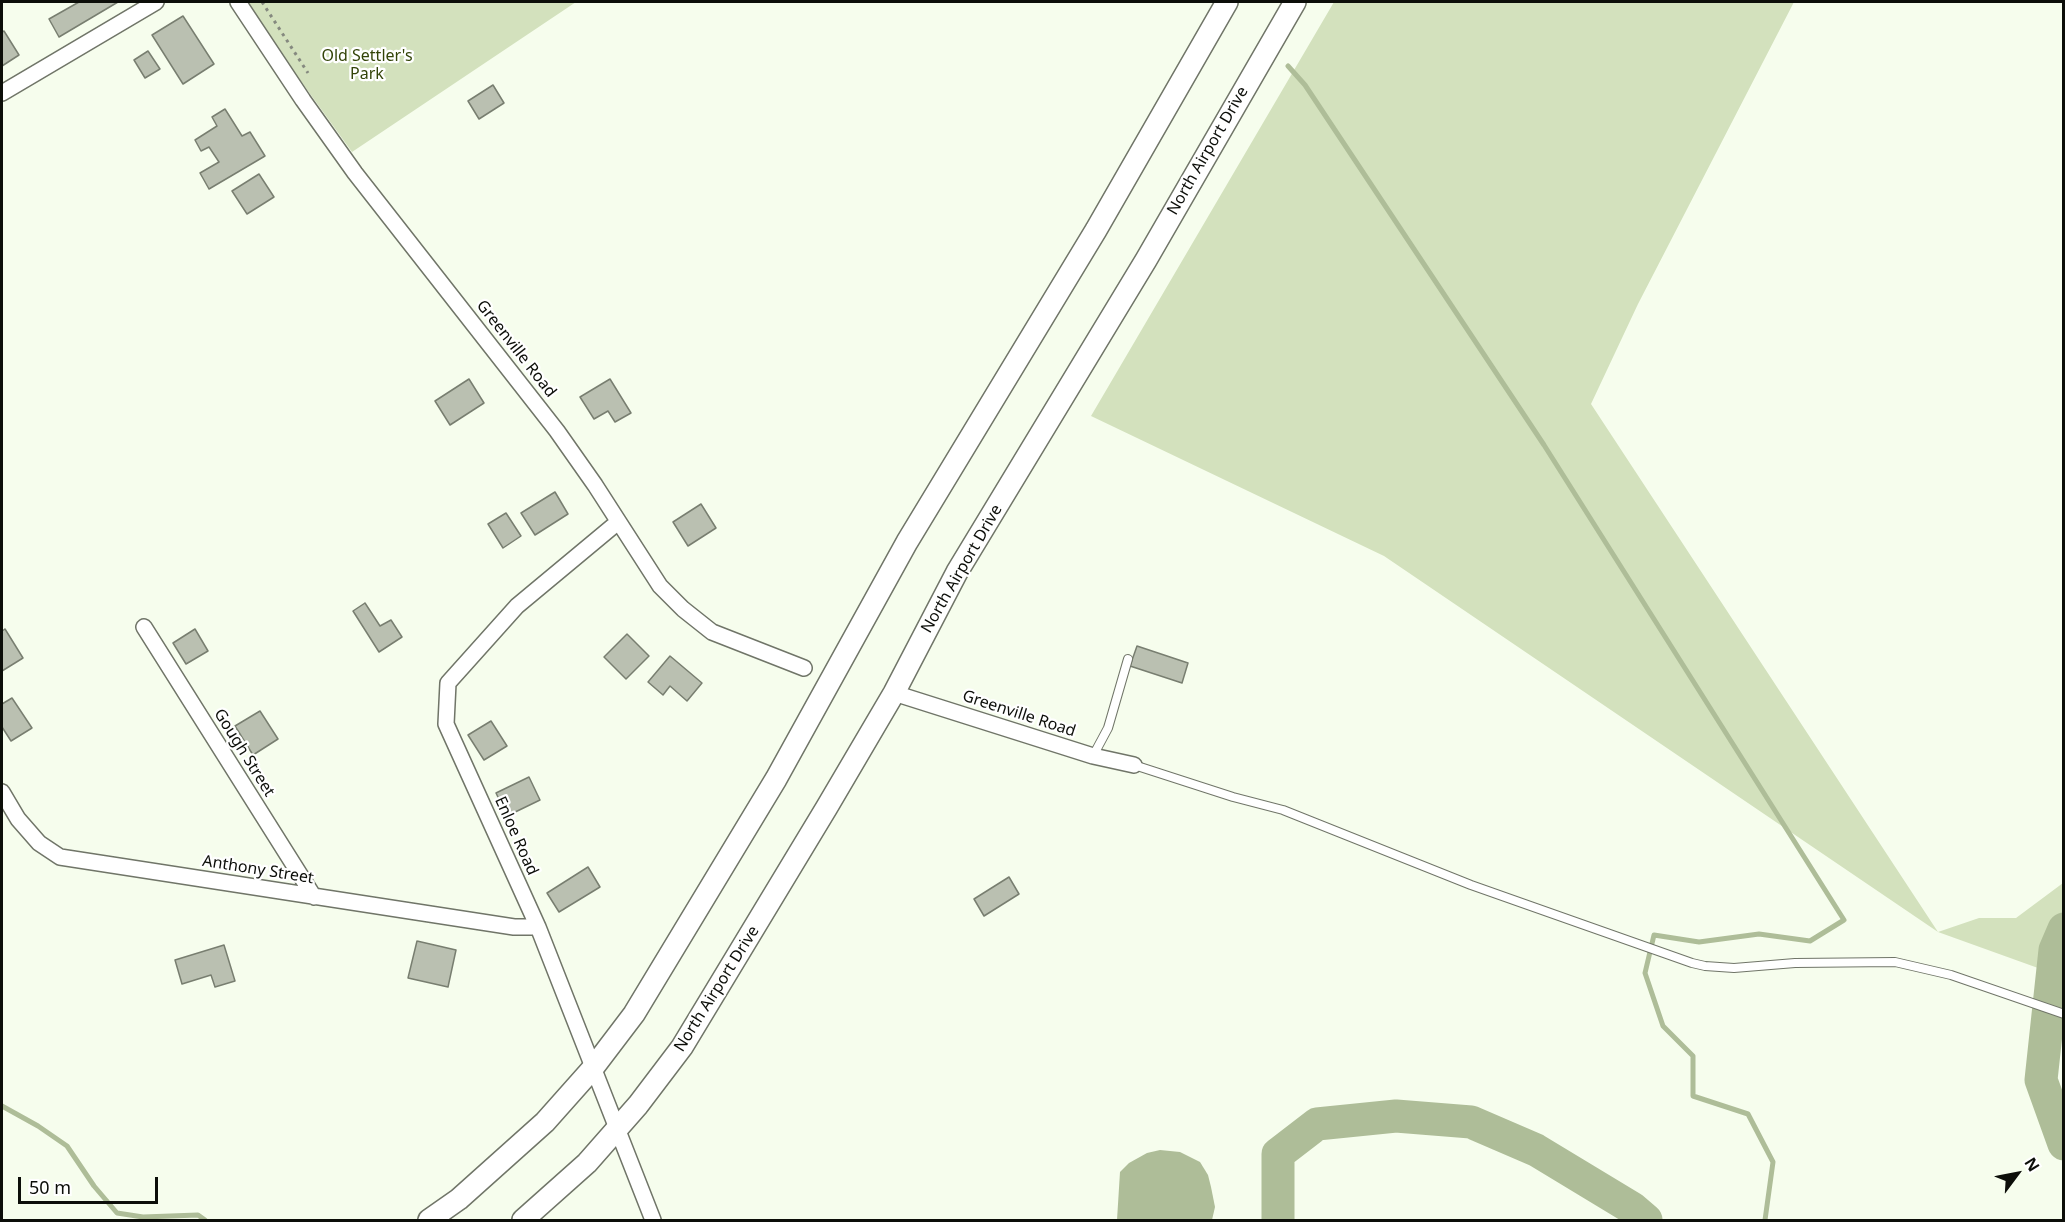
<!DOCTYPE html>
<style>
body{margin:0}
#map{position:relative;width:2065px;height:1222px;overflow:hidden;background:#f6fded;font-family:"Noto Sans",sans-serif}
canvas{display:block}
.frame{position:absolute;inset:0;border:3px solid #0c0e09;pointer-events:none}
.north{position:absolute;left:1987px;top:1144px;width:60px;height:60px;-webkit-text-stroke:4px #fff;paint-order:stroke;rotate:58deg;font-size:16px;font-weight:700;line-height:24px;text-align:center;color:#0c0e09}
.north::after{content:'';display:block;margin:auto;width:21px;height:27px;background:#0c0e09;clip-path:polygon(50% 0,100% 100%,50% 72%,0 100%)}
.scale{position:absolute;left:18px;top:1177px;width:140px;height:27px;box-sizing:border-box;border:3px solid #0c0e09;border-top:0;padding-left:8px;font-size:18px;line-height:21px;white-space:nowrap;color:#0c0e09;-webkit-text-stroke:4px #fff;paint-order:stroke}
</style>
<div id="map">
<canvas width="2065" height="1222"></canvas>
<div class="frame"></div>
<div class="north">N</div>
<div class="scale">50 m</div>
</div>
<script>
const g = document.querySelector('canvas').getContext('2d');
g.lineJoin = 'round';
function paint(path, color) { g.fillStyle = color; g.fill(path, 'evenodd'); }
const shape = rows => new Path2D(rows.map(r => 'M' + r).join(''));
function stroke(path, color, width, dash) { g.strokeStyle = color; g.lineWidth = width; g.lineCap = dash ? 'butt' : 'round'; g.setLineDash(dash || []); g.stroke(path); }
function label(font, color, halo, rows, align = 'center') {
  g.font = font + ' "Noto Sans",sans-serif'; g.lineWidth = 4.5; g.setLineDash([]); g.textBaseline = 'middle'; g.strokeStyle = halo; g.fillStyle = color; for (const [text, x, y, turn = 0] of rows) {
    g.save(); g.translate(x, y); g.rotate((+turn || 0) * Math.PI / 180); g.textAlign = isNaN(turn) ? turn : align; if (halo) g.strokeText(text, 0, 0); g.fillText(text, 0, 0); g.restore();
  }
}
const green = shape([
 [248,2,576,2,352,152,290,66],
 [1334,2,1794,2,1638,304,1591,404,1938,932,1979,918,2016,918,2063,883,2063,977,1938,932,1384,556,1091,416]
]);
const water = shape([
 [1160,1150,1180,1152,1200,1162,1208,1175,1211,1187,1215,1207,1212,1220,1117,1220,1120,1172,1129,1163,1147,1153]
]);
const stream = shape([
 [1288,66,1305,85,1544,445,1844,920,1810,941,1759,934,1699,942,1654,935,1645,973,1663,1026,1693,1056,1693,1096,1748,1114,1773,1162,1765,1220],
 [2,1106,38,1126,67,1146,94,1186,117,1213,143,1217,198,1215,205,1220]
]);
const river = shape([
 [2064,929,2055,950,2041,1080,2064,1144],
 [1278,1220,1278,1154,1317,1124,1396,1116,1471,1122,1536,1150,1632,1208,1646,1220]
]);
const building = shape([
 [79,2,118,2,59,37,49,19,79,2],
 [183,16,214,64,183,84,152,35,183,16],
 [4,31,19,55,2,66,2,32,4,31],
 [148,51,160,69,145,78,134,60,148,51],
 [493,85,504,103,479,119,468,101,493,85],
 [225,109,242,136,250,132,265,156,209,189,200,173,219,162,209,147,201,151,195,140,217,126,212,117,225,109],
 [259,174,274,197,247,214,232,191,259,174],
 [469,379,484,403,450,425,435,401,469,379],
 [610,379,631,413,615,422,608,411,594,419,580,397,610,379],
 [555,492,568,514,535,535,521,513,555,492],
 [701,504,716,528,688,546,673,522,701,504],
 [506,513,521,536,503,548,488,524,506,513],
 [365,603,380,626,391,620,402,637,379,652,353,611,365,603],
 [5,629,23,658,2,671,2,631,5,629],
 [195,629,208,651,186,664,173,643,195,629],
 [627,634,649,656,626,679,604,657,627,634],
 [1137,646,1188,663,1182,683,1130,666,1137,646],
 [670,656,702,683,687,701,670,686,663,695,648,682,670,656],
 [12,698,32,728,11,741,2,727,2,704,12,698],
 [260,711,278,739,253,755,235,726,260,711],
 [491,721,507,746,484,760,468,735,491,721],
 [529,777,540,800,507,816,496,793,529,777],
 [588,867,600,887,559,912,547,893,588,867],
 [1009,877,1019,894,984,916,974,899,1009,877],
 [417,941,456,950,448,987,408,978,417,941],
 [224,945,235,981,215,987,211,975,182,984,175,960,224,945]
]);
const path = shape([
 [262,2,308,73]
]);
const lane = shape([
 [1093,756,1108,728,1128,659],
 [1134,765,1233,797,1283,810,1471,885,1692,963,1705,966,1734,968,1795,963,1895,962,1951,975,2064,1014]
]);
const street = shape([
 [238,2,303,100,355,173,557,431,595,485,660,586,683,609,712,632,804,668],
 [2,93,156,2],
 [618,522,517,606,448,683,446,724,538,927,653,1220],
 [144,627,314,897],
 [894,693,1093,756,1134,765],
 [2,792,18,819,39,843,60,857,514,927,538,927]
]);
const secondary = shape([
 [429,1220,459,1199,545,1122,593,1068,634,1014,776,779,907,542,1096,230,1227,2],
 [523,1220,587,1163,638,1105,682,1047,827,807,894,693,957,572,1146,260,1295,2]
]);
const parkNames = [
 ["Old Settler's",367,56],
 ["Park",367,74]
];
const streetNames = [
 ["North Airport Drive",1208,151,-60],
 ["Greenville Road",516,349,52],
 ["North Airport Drive",962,569,-60],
 ["Greenville Road",1019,714,18],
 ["Gough Street",244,753,58],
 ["Enloe Road",516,836,66],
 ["Anthony Street",258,870,9],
 ["North Airport Drive",717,989,-58]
];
paint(green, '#d3e1bd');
paint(water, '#aebd98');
stroke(stream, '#aebd98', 5);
stroke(river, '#aebd98', 33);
paint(building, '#bac0b1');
stroke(building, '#787e70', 1.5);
stroke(lane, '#707568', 10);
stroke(street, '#707568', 18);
stroke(secondary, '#707568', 24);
stroke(path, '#85897f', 3, [3, 4.5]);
stroke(lane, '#fff', 8);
stroke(street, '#fff', 15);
stroke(secondary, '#fff', 21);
label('16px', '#334408', '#fff', parkNames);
label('16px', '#0c0e09', '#fff', streetNames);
</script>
